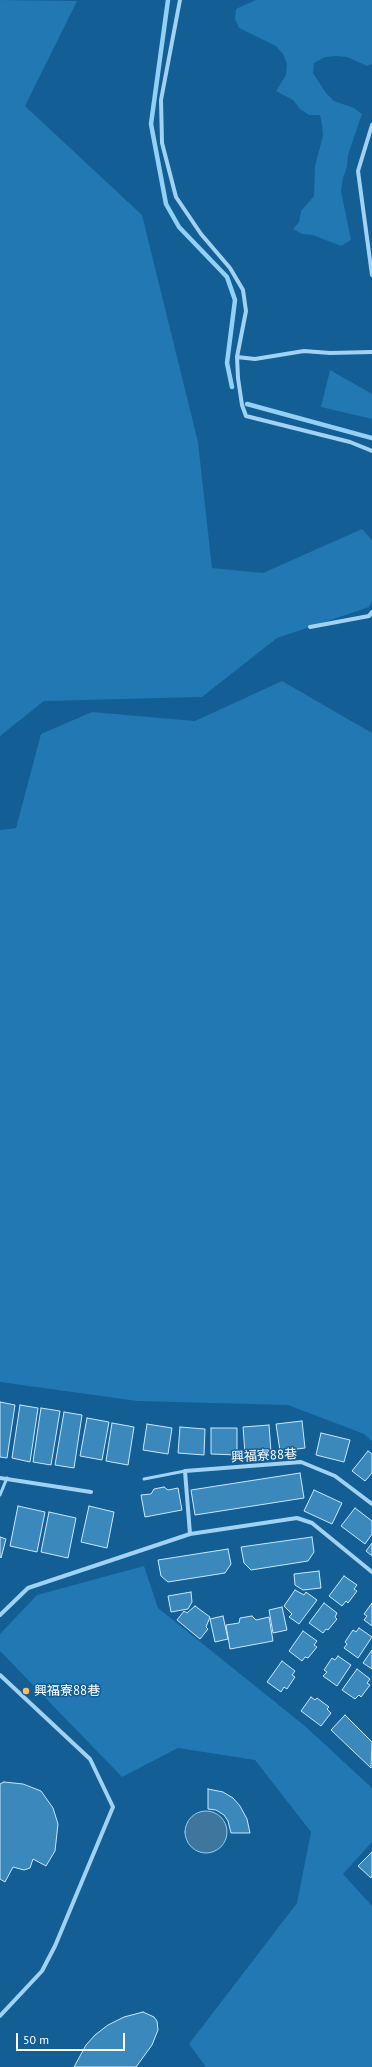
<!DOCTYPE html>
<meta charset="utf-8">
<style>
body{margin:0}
#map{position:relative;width:372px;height:2067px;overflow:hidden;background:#125e95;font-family:"PT Sans",sans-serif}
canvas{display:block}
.scale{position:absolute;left:16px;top:2033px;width:109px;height:18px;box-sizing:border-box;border:2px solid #fff;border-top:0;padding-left:5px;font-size:12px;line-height:14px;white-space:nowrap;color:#fff;-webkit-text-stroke:3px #125e95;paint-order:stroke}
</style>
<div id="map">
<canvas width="372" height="2067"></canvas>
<div class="scale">50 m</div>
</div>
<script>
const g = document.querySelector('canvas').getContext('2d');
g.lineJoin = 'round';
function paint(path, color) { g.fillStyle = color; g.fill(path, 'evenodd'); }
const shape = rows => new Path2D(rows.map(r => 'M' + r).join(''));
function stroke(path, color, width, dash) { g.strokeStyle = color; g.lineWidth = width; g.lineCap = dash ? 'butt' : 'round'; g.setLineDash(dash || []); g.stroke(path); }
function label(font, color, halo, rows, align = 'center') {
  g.font = font + ' "PT Sans","Noto Sans TC",sans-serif'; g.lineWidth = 3; g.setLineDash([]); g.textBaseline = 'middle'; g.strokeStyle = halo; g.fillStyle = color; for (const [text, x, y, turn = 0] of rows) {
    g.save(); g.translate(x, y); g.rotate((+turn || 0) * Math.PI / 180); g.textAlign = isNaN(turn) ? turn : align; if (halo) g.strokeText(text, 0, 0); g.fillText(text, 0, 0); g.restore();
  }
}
const green = shape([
 [0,0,77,1,25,106,142,215,198,442,212,568,263,573,362,529,372,540,372,601,369,607,277,638,202,697,44,701,0,736],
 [256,0,372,0,372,64,367,66,347,57,336,56,325,57,314,63,313,73,326,93,334,101,354,108,362,114,348,155,347,167,343,178,341,191,351,240,341,246,313,235,302,234,293,229,299,222,301,211,314,196,315,166,323,136,322,124,320,115,309,115,300,109,293,100,276,91,286,75,287,64,283,54,276,46,239,28,235,19,236,9],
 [330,370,372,394,372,419,321,407],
 [282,681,372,733,372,1441,364,1434,288,1405,137,1401,0,1382,0,830,16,828,41,734,92,712,195,721],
 [144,1566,158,1608,305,1726,372,1788,372,1842,343,1874,372,1906,372,2067,206,2067,189,2044,297,1903,311,1832,255,1760,178,1748,122,1777,0,1651,0,1634,37,1595]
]);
const water = shape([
 '185 1832a21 21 0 1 1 42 0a21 21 0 1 1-42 0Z'
]);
const stream = shape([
 [168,0,151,124,166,204,179,227,227,277,235,300,227,363,232,387],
 [247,404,372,438]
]);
const building = shape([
 [0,1402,15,1405,7,1458,0,1457,0,1402],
 [20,1405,38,1408,30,1462,12,1458,20,1405],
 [41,1408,60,1411,51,1465,33,1462,41,1408],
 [64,1412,82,1415,74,1468,55,1465,64,1412],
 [87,1418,109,1422,102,1460,80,1456,87,1418],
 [302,1421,305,1448,280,1451,276,1424,302,1421],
 [112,1423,134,1427,128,1465,106,1461,112,1423],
 [147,1424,172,1428,168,1454,143,1450,147,1424],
 [269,1425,271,1452,245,1453,243,1427,269,1425],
 [180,1427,205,1429,204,1455,178,1453,180,1427],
 [211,1428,237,1428,237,1455,211,1454,211,1428],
 [321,1433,350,1440,344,1462,316,1455,321,1433],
 [368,1451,372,1454,372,1473,365,1481,352,1471,368,1451],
 [300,1473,304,1498,195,1515,191,1490,300,1473],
 [164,1487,168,1490,178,1488,182,1510,145,1517,141,1495,151,1494,154,1489,164,1487],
 [314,1490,342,1503,332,1524,304,1511,314,1490],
 [18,1506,45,1512,37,1552,10,1546,18,1506],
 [89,1506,114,1512,107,1548,81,1542,89,1506],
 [355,1508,372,1521,372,1534,365,1544,341,1526,355,1508],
 [49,1512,76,1518,68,1558,41,1552,49,1512],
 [0,1537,6,1539,1,1558,0,1557,0,1537],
 [312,1537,314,1552,308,1561,251,1570,244,1563,241,1547,312,1537],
 [372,1543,372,1556,366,1551,372,1543],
 [228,1549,231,1564,225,1573,168,1582,161,1576,158,1560,228,1549],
 [319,1571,321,1588,303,1590,295,1585,294,1574,319,1571],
 [344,1576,357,1585,354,1589,357,1591,348,1603,346,1601,342,1606,329,1596,344,1576],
 [295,1590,304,1595,306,1592,317,1600,299,1624,289,1617,292,1614,284,1606,295,1590],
 [191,1592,192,1602,188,1609,171,1612,168,1596,191,1592],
 [324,1603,337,1613,335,1617,337,1619,328,1630,326,1629,323,1633,309,1623,324,1603],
 [372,1603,372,1626,364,1620,367,1616,364,1614,372,1603],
 [195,1606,210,1617,206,1627,208,1629,200,1639,177,1620,184,1611,187,1613,195,1606],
 [282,1607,287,1630,273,1633,269,1610,282,1607],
 [223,1616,228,1639,215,1642,210,1619,223,1616],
 [252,1616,256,1620,269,1617,273,1641,230,1649,226,1625,239,1623,240,1618,252,1616],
 [359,1628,372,1637,358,1658,344,1648,347,1644,345,1642,353,1630,356,1632,359,1628],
 [303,1631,317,1641,314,1645,317,1647,308,1658,305,1657,302,1661,289,1651,303,1631],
 [372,1650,372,1669,363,1663,372,1650],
 [338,1656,351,1665,337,1686,323,1676,327,1672,324,1670,332,1658,335,1660,338,1656],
 [282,1661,295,1671,292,1675,295,1677,287,1689,284,1687,281,1692,267,1682,282,1661],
 [357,1669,370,1679,367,1683,370,1685,361,1697,359,1695,355,1699,342,1690,357,1669],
 [311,1697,315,1700,317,1698,329,1707,327,1709,331,1713,321,1726,301,1711,311,1697],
 [345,1715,372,1742,371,1768,331,1730,345,1715],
 [4,1782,23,1784,41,1791,53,1808,58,1824,55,1851,46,1866,33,1859,30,1868,24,1870,13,1867,5,1882,0,1879,0,1784,4,1782],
 [208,1789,223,1792,233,1798,240,1806,247,1819,250,1833,231,1833,228,1821,224,1815,216,1810,208,1809,208,1789],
 [372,1852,372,1876,371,1878,358,1866,372,1852],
 [143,2012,154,2017,157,2021,158,2030,152,2045,136,2067,74,2067,86,2045,95,2035,108,2025,124,2017,143,2012]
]);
const service = shape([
 [144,1479,185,1471],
 [0,1495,7,1478]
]);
const minor = shape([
 [180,0,161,100,162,143,176,197,201,234,230,268,243,290,246,311,237,357,238,378,242,405,246,416,350,442,372,451],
 [372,125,358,171,372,275],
 [237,357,255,359,304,351,330,353,372,352],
 [310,627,369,616,372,612],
 [0,1478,91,1492],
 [190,1534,185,1471,301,1462,335,1476,372,1504],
 [0,1615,28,1588,190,1534,297,1518,312,1523,372,1572],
 [0,1675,90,1759,113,1807,55,1946,42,1971,0,2016]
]);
const markers = [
 [26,1691,4,"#ffbb63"]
];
const streetNames = [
 ["興福寮88巷",264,1456,-3]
];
const poiNames = [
 ["興福寮88巷",34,1691]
];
paint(green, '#2178b2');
paint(water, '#3f769d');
stroke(water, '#93d0f6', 1);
stroke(stream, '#93d0f6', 4.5);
paint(building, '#3b88bd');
stroke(building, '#c9e8fd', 1);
stroke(service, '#a1d2f3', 3);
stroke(minor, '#a1d2f3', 4);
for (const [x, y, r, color] of markers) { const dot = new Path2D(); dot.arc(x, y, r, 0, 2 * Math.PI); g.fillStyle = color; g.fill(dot); stroke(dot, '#125e95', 1.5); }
label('13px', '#fff', '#125e95', streetNames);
label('13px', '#fff', '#125e95', poiNames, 'left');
</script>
